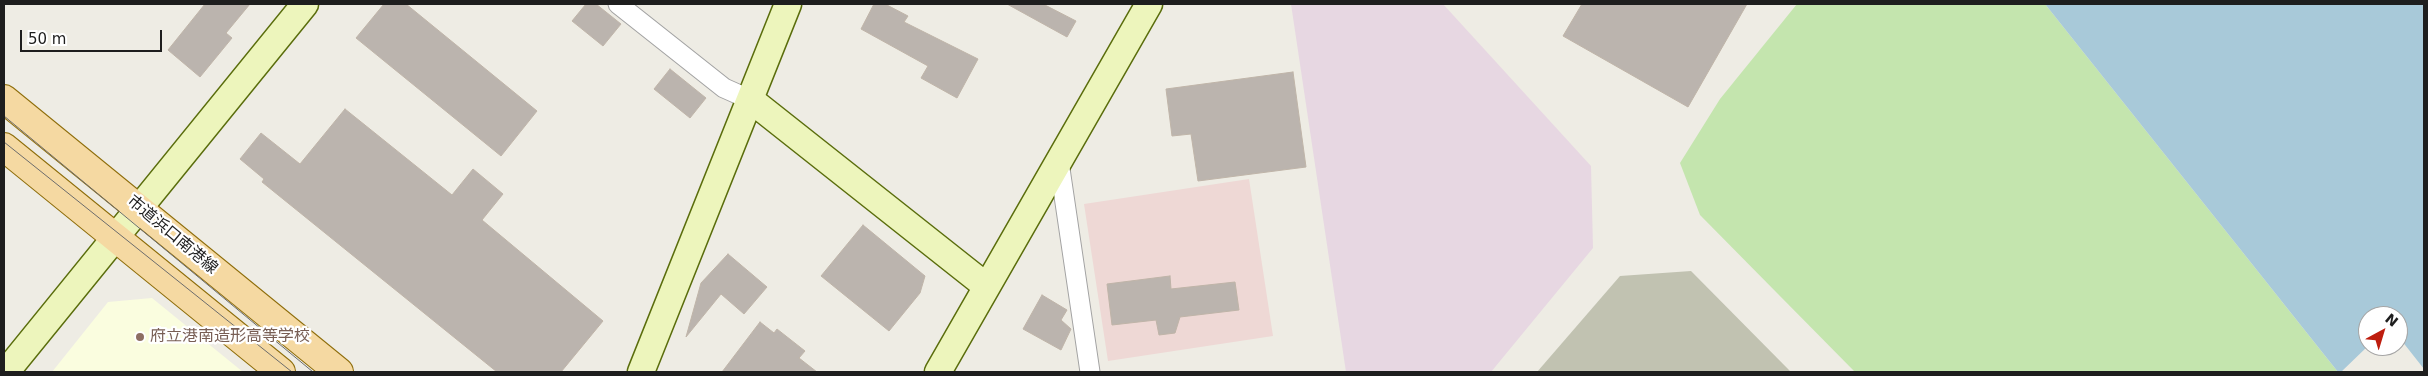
<!DOCTYPE html>
<meta charset="utf-8">
<style>
body{margin:0}
#map{position:relative;width:2428px;height:376px;overflow:hidden;background:#eeece4;font-family:"DejaVu Sans",sans-serif}
canvas{display:block}
.frame{position:absolute;inset:0;border:5px solid #1e1e1e;pointer-events:none}
.north{position:absolute;left:2358px;top:306px;width:50px;height:50px;box-sizing:border-box;background:#fff;border:1px solid #a5a5a5;border-radius:50%;rotate:39deg;font-size:14px;font-weight:700;line-height:20px;text-align:center;color:#1e1e1e}
.north::after{content:'';display:block;margin:auto;width:18px;height:22px;background:#be1d0e;clip-path:polygon(50% 0,100% 100%,50% 72%,0 100%)}
.scale{position:absolute;left:20px;top:30px;width:142px;height:22px;box-sizing:border-box;border:2px solid #1e1e1e;border-top:0;padding-left:6px;font-size:15px;line-height:18px;white-space:nowrap;color:#1e1e1e;-webkit-text-stroke:4px #fff;paint-order:stroke}
</style>
<div id="map">
<canvas width="2428" height="376"></canvas>
<div class="frame"></div>
<div class="north">N</div>
<div class="scale">50 m</div>
</div>
<script>
const g = document.querySelector('canvas').getContext('2d');
g.lineJoin = 'round';
function paint(path, color) { g.fillStyle = color; g.fill(path, 'evenodd'); }
const shape = rows => new Path2D(rows.map(r => 'M' + r).join(''));
function stroke(path, color, width, dash) { g.strokeStyle = color; g.lineWidth = width; g.lineCap = dash ? 'butt' : 'round'; g.setLineDash(dash || []); g.stroke(path); }
function label(font, color, halo, rows, align = 'center') {
  g.font = font + ' "DejaVu Sans","Noto Sans JP",sans-serif'; g.lineWidth = 4.5; g.setLineDash([]); g.textBaseline = 'middle'; g.strokeStyle = halo; g.fillStyle = color; for (const [text, x, y, turn = 0] of rows) {
    g.save(); g.translate(x, y); g.rotate((+turn || 0) * Math.PI / 180); g.textAlign = isNaN(turn) ? turn : align; if (halo) g.strokeText(text, 0, 0); g.fillText(text, 0, 0); g.restore();
  }
}
const commercial = shape([
 [1249,179,1273,336,1108,361,1084,204]
]);
const industrial = shape([
 [1291,4,1443,4,1591,166,1593,248,1491,372,1346,372]
]);
const education = shape([
 [152,298,243,372,52,372,108,302]
]);
const construction = shape([
 [1691,271,1791,372,1537,372,1620,276]
]);
const grass = shape([
 [1797,4,2045,4,2338,372,1855,372,1700,215,1680,163,1720,99]
]);
const water = shape([
 [2045,4,2424,4,2424,369,2398,336,2398,316,2368,316,2368,346,2341,372,2338,372]
]);
const building = shape([
 [205,4,250,4,226,33,232,38,200,77,168,50,205,4],
 [384,4,406,4,537,111,501,156,356,38,384,4],
 [586,4,596,4,621,24,603,46,572,21,586,4],
 [874,4,885,4,908,16,904,22,978,59,957,98,921,78,928,66,861,29,874,4],
 [1007,4,1043,4,1076,21,1067,37,1007,4],
 [1582,4,1747,4,1688,107,1563,36,1582,4],
 [670,69,706,98,690,118,654,89,670,69],
 [1293,72,1306,167,1198,181,1191,134,1172,136,1166,89,1293,72],
 [345,109,452,195,473,169,503,194,482,220,603,321,561,372,497,372,262,182,264,179,240,159,261,133,300,164,345,109],
 [863,225,925,276,920,293,889,331,821,276,863,225],
 [728,254,767,287,744,314,721,294,686,337,701,283,728,254],
 [1170,276,1171,289,1235,282,1239,310,1180,317,1175,333,1159,335,1156,320,1112,325,1107,284,1170,276],
 [1042,295,1067,310,1061,320,1071,329,1061,350,1023,329,1042,295],
 [760,322,774,333,777,329,805,351,799,358,817,372,722,372,760,322]
]);
const street = shape([
 [618,4,724,88,751,100],
 [1059,162,1090,372]
]);
const secondary = shape([
 [751,100,986,286],
 [6,372,305,4],
 [641,372,788,4],
 [938,372,1149,4]
]);
const primary = shape([
 [4,99,339,372],
 [4,147,281,372]
]);
const tram = shape([
 [4,116,313,372],
 [4,142,292,372]
]);
const markers = [
 [140,337,5,"#8d6e63"]
];
const streetNames = [
 ["市道浜口南港線",172,235,40]
];
const educationNames = [
 ["府立港南造形高等学校",150,337]
];
paint(commercial, '#eed8d5');
paint(industrial, '#e7d7e2');
paint(education, '#fafddf');
paint(construction, '#c1c2b1');
paint(grass, '#c4e5ae');
paint(water, '#a8c9d9');
paint(building, '#bbb4ae');
stroke(building, '#bfb4a8', 1);
stroke(street, '#a2a2a2', 21);
stroke(secondary, '#5a6d0c', 29);
stroke(primary, '#8e6d0a', 30);
stroke(street, '#fff', 19);
stroke(secondary, '#edf5bc', 26);
stroke(primary, '#f5d9a2', 28);
stroke(tram, '#6c6c6c', 1);
for (const [x, y, r, color] of markers) { const dot = new Path2D(); dot.arc(x, y, r, 0, 2 * Math.PI); g.fillStyle = color; g.fill(dot); stroke(dot, '#fff', 2); }
label('16px', '#1e1e1e', '#fff', streetNames);
label('16px', '#785e54', '#fff', educationNames, 'left');
</script>
